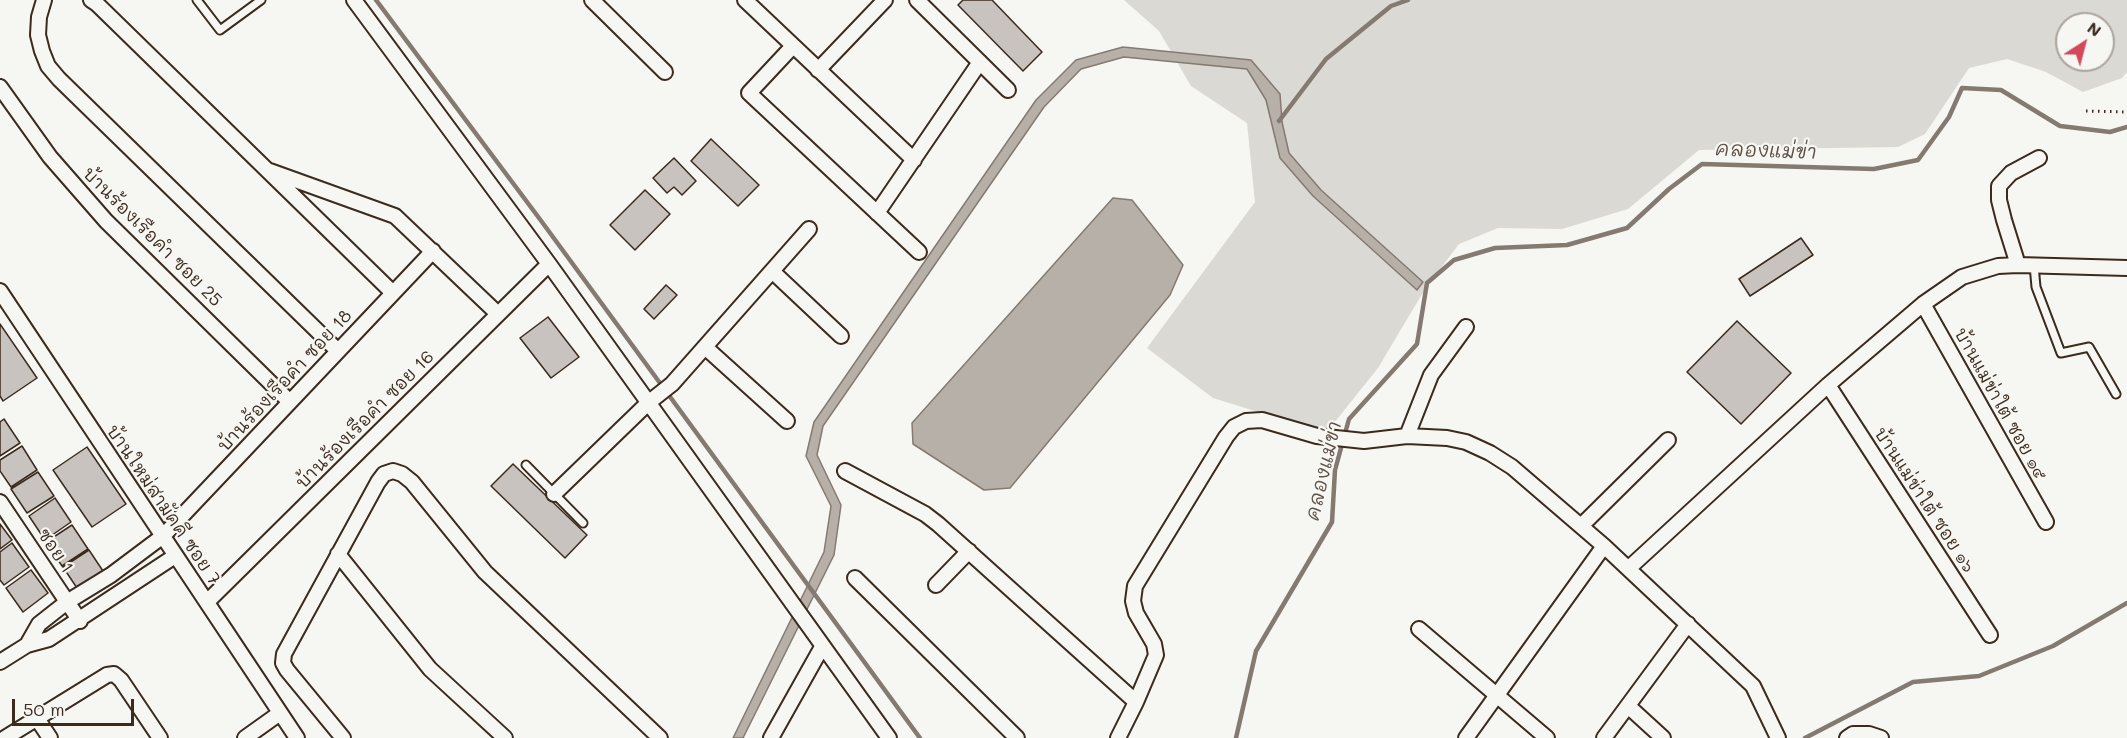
<!DOCTYPE html>
<meta charset="utf-8">
<style>
body{margin:0}
#map{position:relative;width:2127px;height:738px;overflow:hidden;background:#f6f6f2;font-family:Mali,sans-serif}
canvas{display:block}
.north{position:absolute;left:2055px;top:12px;width:60px;height:60px;box-sizing:border-box;background:#f6f6f2;border:2px solid #aba49d;border-radius:50%;rotate:36deg;font-size:16px;font-weight:700;line-height:24px;text-align:center;color:#3b2a1e}
.north::after{content:'';display:block;margin:auto;width:21px;height:27px;background:#d1495b;clip-path:polygon(50% 0,100% 100%,50% 72%,0 100%)}
.scale{position:absolute;left:12px;top:699px;width:122px;height:27px;box-sizing:border-box;border:3px solid #3b2a1e;border-top:0;padding-left:8px;font-size:18px;line-height:21px;white-space:nowrap;color:#3b2a1e;-webkit-text-stroke:4px #f6f6f2;paint-order:stroke}
</style>
<div id="map">
<canvas width="2127" height="738"></canvas>
<div class="north">N</div>
<div class="scale">50 m</div>
</div>
<script>
const g = document.querySelector('canvas').getContext('2d');
g.lineJoin = 'round';
function paint(path, color) { g.fillStyle = color; g.fill(path, 'evenodd'); }
const shape = rows => new Path2D(rows.map(r => 'M' + r).join(''));
function stroke(path, color, width, dash) { g.strokeStyle = color; g.lineWidth = width; g.lineCap = dash ? 'butt' : 'round'; g.setLineDash(dash || []); g.stroke(path); }
function label(font, color, halo, rows, align = 'center') {
  g.font = font + ' Mali,"Playpen Sans Thai",sans-serif'; g.lineWidth = 4.5; g.setLineDash([]); g.textBaseline = 'middle'; g.strokeStyle = halo; g.fillStyle = color; for (const [text, x, y, turn = 0] of rows) {
    g.save(); g.translate(x, y); g.rotate((+turn || 0) * Math.PI / 180); g.textAlign = isNaN(turn) ? turn : align; if (halo) g.strokeText(text, 0, 0); g.fillText(text, 0, 0); g.restore();
  }
}
const green = shape([
 [1124,0,2127,0,2127,72,2122,78,2083,92,2046,72,2007,59,1969,68,1925,134,1898,147,1699,150,1628,209,1562,229,1498,228,1459,244,1425,289,1378,368,1326,433,1213,398,1147,348,1255,202,1247,123,1191,86,1159,31],
 [2067,24,2103,24,2103,60,2067,60]
]);
const water = shape([
 [1123,47,1251,60,1280,94,1282,122,1289,153,1321,190,1423,282,1417,290,1313,196,1280,158,1266,100,1247,69,1124,57,1081,69,1044,107,823,426,817,455,841,505,834,555,743,738,733,738,824,552,831,506,806,456,814,422,1036,100,1076,60,1123,47],
 [1113,198,1132,200,1183,265,1170,295,1010,488,984,490,913,444,912,423,1113,198]
]);
const stream = shape([
 [376,0,542,222,920,738],
 [1279,121,1326,59,1391,6,1408,0],
 [1236,738,1256,651,1332,522,1335,470,1349,419,1417,344,1427,283,1454,260,1495,248,1567,245,1627,228,1669,189,1702,164,1874,169,1918,160,1949,117,1962,88,2001,90,2060,126,2110,132,2127,127],
 [1805,738,1913,682,1979,676,2053,646,2127,603]
]);
const building = shape([
 [963,0,992,0,1042,52,1023,71,958,5,963,0],
 [711,139,759,185,738,206,691,161,711,139],
 [674,158,696,181,682,195,674,187,667,193,653,178,674,158],
 [645,190,670,214,635,250,610,225,645,190],
 [1801,238,1813,255,1750,296,1739,279,1801,238],
 [666,285,677,295,654,319,644,309,666,285],
 [548,317,579,357,551,378,520,338,548,317],
 [1737,321,1791,373,1741,424,1687,372,1737,321],
 [0,324,37,378,3,401,0,396,0,324],
 [4,419,20,443,0,456,0,422,4,419],
 [22,446,37,470,11,487,0,471,0,460,22,446],
 [87,447,126,504,92,527,53,470,87,447],
 [513,464,587,535,565,558,491,486,513,464],
 [38,472,54,496,27,513,11,489,38,472],
 [55,498,71,522,45,540,29,516,55,498],
 [0,524,12,540,0,549,0,524],
 [72,525,88,549,62,566,46,542,72,525],
 [12,543,29,567,4,585,0,580,0,552,12,543],
 [89,550,105,574,79,591,63,567,89,550],
 [31,570,48,593,23,612,6,588,31,570]
]);
const path = shape([
 [2086,111,2127,112]
]);
const service = shape([
 [197,0,220,30,261,0],
 [2034,265,2036,287,2061,353,2089,347,2116,394],
 [526,465,583,523]
]);
const minor = shape([
 [44,0,39,17,38,35,42,51,48,66,59,79,338,351],
 [91,0,97,4,393,293],
 [354,0,549,264,889,738],
 [592,0,665,72],
 [745,0,914,160],
 [917,0,1008,90],
 [793,46,749,93,919,252],
 [818,70,885,0],
 [0,87,50,157,106,221,290,402],
 [270,171,395,216,498,314],
 [877,213,980,62],
 [2018,265,2004,220,1999,200,1999,186,2011,173,2039,158],
 [772,271,841,336],
 [0,291,297,738],
 [1923,304,2046,522],
 [705,347,787,421],
 [1828,385,1990,635],
 [1407,436,1431,375,1466,327],
 [845,471,925,514,938,524,1136,702],
 [554,494,648,403,672,384,809,229],
 [0,502,80,621],
 [1581,526,1668,440],
 [338,554,430,669,505,738],
 [1629,568,1828,385,1923,304,1962,277,1998,266,2018,265,2127,268],
 [855,578,1017,738],
 [936,585,969,551],
 [207,602,549,264],
 [1419,629,1547,738],
 [27,645,39,624,67,602,111,575,163,536,433,251],
 [0,662,27,645,49,639,175,556],
 [1628,706,1663,738],
 [38,720,50,738],
 [5,738,107,675,114,674,121,680,160,738],
 [245,738,280,713],
 [343,738,287,670,283,663,284,654,378,482,384,474,393,471,402,474,412,482,485,572,660,738],
 [771,738,822,647],
 [1118,738,1136,702,1156,655,1154,644,1136,613,1133,601,1135,586,1226,437,1234,427,1246,421,1262,420,1317,436,1364,441,1407,436,1447,438,1466,442,1490,453,1512,467,1604,546,1753,686,1778,738],
 [1466,738,1604,546],
 [1604,738,1688,624],
 [1847,738,1853,734,1869,734,1881,738]
]);
const streetNames = [
 ["บ้านร้องเรือคำ ซอย 25",152,237,45],
 ["บ้านร้องเรือคำ ซอย 18",285,381,-47],
 ["บ้านแม่ข่าใต้ ซอย ๑๕",2000,404,61],
 ["บ้านร้องเรือคำ ซอย 16",365,420,-45],
 ["บ้านแม่ข่าใต้ ซอย ๑๖",1924,500,57],
 ["บ้านใหม่สามัคคี ซอย 7",163,505,56],
 ["ซอย 1",55,551,56]
];
const waterNames = [
 ["คลองแม่ข่า",1766,151,2],
 ["คลองแม่ข่า",1324,471,-77]
];
paint(green, '#dad9d3');
paint(water, '#b6b0a9');
stroke(water, '#857a71', 1.5);
stroke(stream, '#857a71', 4.5);
paint(building, '#c8c3be');
stroke(building, '#3b2a1e', 1.5);
stroke(service, '#3b2a1e', 11);
stroke(minor, '#3b2a1e', 18);
stroke(path, '#3b2a1e', 3, [1.5, 4.5]);
stroke(service, '#f6f6f2', 7);
stroke(minor, '#f6f6f2', 14);
label('18px', '#3b2a1e', '#f6f6f2', streetNames);
label('italic 20px', '#605248', '#f6f6f2', waterNames);
</script>
